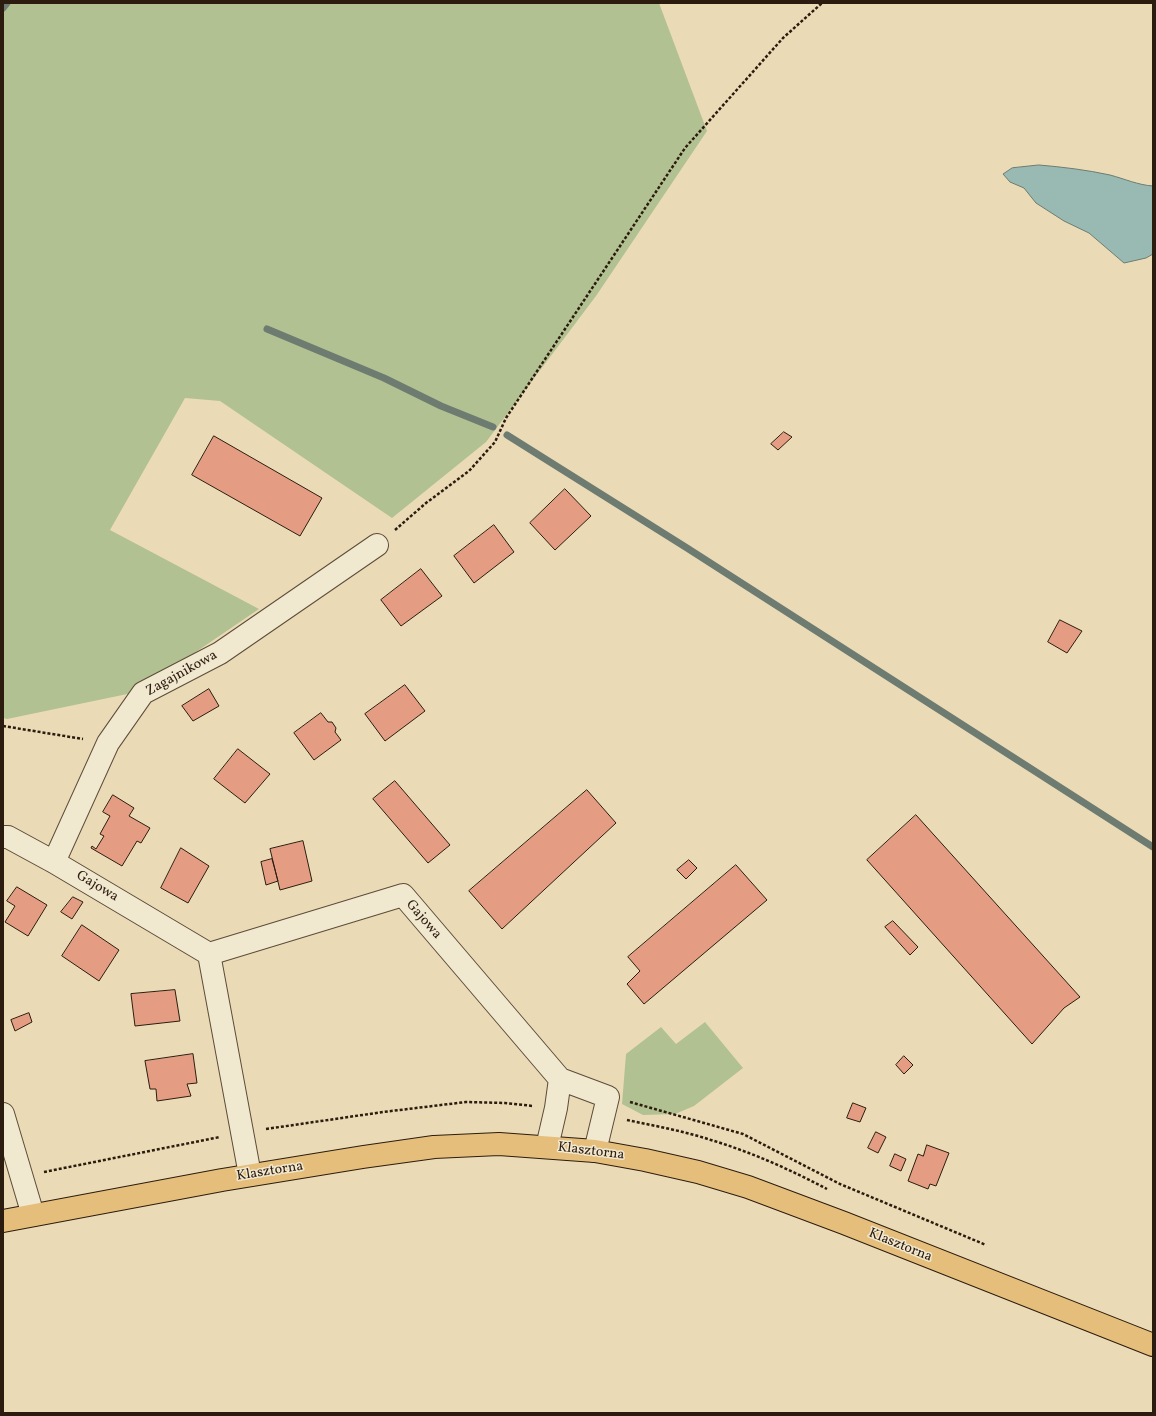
<!DOCTYPE html>
<html>
<head>
<meta charset="utf-8">
<style>
	body { margin:0 }
	#map { position:relative; width:1156px; height:1416px; overflow:hidden; background:#eadbb6; font-family:Vollkorn,serif }
	canvas { display:block }
	.frame { position:absolute; inset:0; border:4px solid #2c1c0f; pointer-events:none }
</style>
</head>
<body>
<div id="map">
<canvas width="1156" height="1416"></canvas>
<div class="frame"></div>
</div>
<script>
const ctx = document.querySelector('canvas').getContext('2d');
ctx.lineJoin = 'round';
function paint(path, color) {
  ctx.fillStyle = color;
  ctx.fill(path, 'evenodd');
}
function strokePath(path, color, width, dash) {
  ctx.strokeStyle = color;
  ctx.lineWidth = width;
  ctx.lineCap = dash ? 'butt' : 'round';
  ctx.setLineDash(dash || []);
  ctx.stroke(path);
}
function drawText(font, color, halo, rows, align = 'center') {
  ctx.font = font + ' Vollkorn,serif';
  ctx.lineWidth = 3;
  ctx.setLineDash([]);
  ctx.textBaseline = 'middle';
  ctx.strokeStyle = halo;
  ctx.fillStyle = color;
  for (const [text, x, y, turn = 0] of rows) {
    ctx.save();
    ctx.translate(x, y);
    ctx.rotate((+turn || 0) * Math.PI / 180);
    ctx.textAlign = isNaN(turn) ? turn : align;
    if (halo) ctx.strokeText(text, 0, 0);
    ctx.fillText(text, 0, 0);
    ctx.restore();
  }
}
paint(new Path2D(`
	M3,3H659L707,131L596,296L486,442L392,518L220,401L185,398L110,530L259,609L137,692L7,719L3,718Z
	M705,1022L743,1068L694,1106L675,1114L643,1115L622,1104L626,1054L661,1027L676,1044Z`), '#b2c191');
const water = new Path2D(`
	M1039,165C1063,167 1087,170 1110,175C1125,179 1138,185 1153,186V254L1146,258L1124,263L1089,233L1064,221L1036,203L1024,188L1010,182L1003,174L1012,168Z`);
paint(water, '#98bab3');
strokePath(water, '#6d7b71', 1);
strokePath(new Path2D(`
	M3,8L7,3
	M267,329L384,378L441,406L493,427
	M507,435L687,548L1153,847`), '#6d7b71', 7);
const building = new Path2D(`
	M784,432L792,437L778,450L771,444Z
	M214,436L322,498L300,536L192,475Z
	M565,489L591,516L555,550L530,523Z
	M494,525L514,552L474,583L454,556Z
	M421,569L442,596L401,626L381,600Z
	M1060,620L1082,631L1067,653L1048,642Z
	M405,685L425,711L385,741L365,714Z
	M209,689L219,706L193,721L182,706Z
	M321,713L328,722H332L336,728L335,732L341,740L314,760L294,733Z
	M238,749L270,774L245,803L214,779Z
	M395,781L450,845L428,863L373,799Z
	M587,790L616,823L502,929L469,891Z
	M113,795L134,808L129,816L150,828L141,843L137,841L122,866L91,848L92,846L96,849L104,836L100,834L110,816L103,812Z
	M916,815L1080,997L1064,1008L1032,1044L867,860Z
	M303,841L312,881L280,890L270,849Z
	M181,848L209,866L188,903L161,888Z
	M272,859L278,881L266,885L261,862Z
	M689,860L697,868L686,879L677,870Z
	M736,865L767,900L644,1004L627,984L640,971L628,957Z
	M17,887L47,905L28,936L5,922L15,906L7,901Z
	M73,897L83,902L72,919L61,912Z
	M893,921L918,947L910,955L885,927Z
	M82,925L119,950L99,981L62,956Z
	M175,990L180,1021L135,1026L131,994Z
	M29,1013L32,1022L15,1031L11,1020Z
	M193,1054L197,1083L187,1084L191,1096L157,1101L156,1089H150L145,1061Z
	M904,1056L913,1065L904,1074L896,1065Z
	M853,1103L866,1108L860,1122L847,1118Z
	M876,1132L886,1137L878,1153L868,1148Z
	M927,1145L949,1153L936,1186L930,1184L928,1189L908,1181L918,1154L923,1156Z
	M895,1154L906,1159L901,1171L890,1166Z`);
paint(building, '#e49d83');
strokePath(building, '#2c1c0f', 1);
const minor = new Path2D(`
	M3,837H8L54,862L209,954L403,895L560,1079L608,1097L595,1151
	M54,862L108,743L143,693L220,653L377,545
	M209,954L250,1175
	M3,1114L33,1215
	M547,1147L556,1108L560,1079`);
const major = new Path2D(`
	M3,1221L222,1180L363,1157L434,1147L499,1144L595,1151L645,1160L698,1172L748,1187L844,1223L1153,1345`);
strokePath(minor, '#5c4c39', 24);
strokePath(major, '#2c1c0f', 24);
strokePath(new Path2D(`
	M395,530L426,503L469,471L495,442L506,418L685,148L783,38L822,3
	M3,726L83,739
	M630,1102L743,1134L840,1184L986,1245
	M627,1120C655,1126 684,1131 711,1140C751,1152 791,1170 827,1189
	M266,1129L383,1112L466,1102L505,1103L533,1106
	M44,1172L220,1137`), '#2c1c0f', 2.5, [3, 2]);
strokePath(minor, '#f1e8d0', 22);
strokePath(major, '#e5be7b', 22);
drawText('14px', '#2c1c0f', '#f1e8d0', [
	["Zagajnikowa",182,674,-29],
	["Gajowa",97,887,31],
	["Gajowa",423,920,49],
	["Klasztorna",591,1152,7],
	["Klasztorna",270,1172,-9],
	["Klasztorna",900,1246,22]
]);
</script>
</body>
</html>
